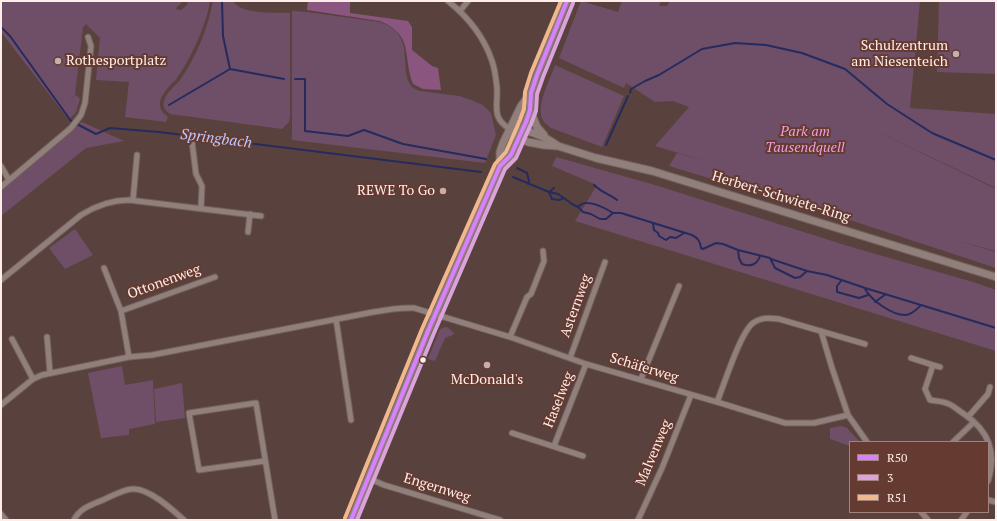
<!DOCTYPE html>
<html>
<head>
<meta charset="utf-8">
<style>
	body { margin:0 }
	#map { position:relative; width:997px; height:521px; overflow:hidden; background:#59423d; font-family:"PT Serif",serif }
	canvas { display:block }
	.frame { position:absolute; inset:0; border:2px solid #feede9; pointer-events:none }
	.legend { position:absolute; left:849px; top:441px; width:140px; height:72px; box-sizing:border-box; background:#653a31; border:1px solid #a2827b; margin:0; padding:5px 7px; list-style:none; font-size:12px; color:#feede9 }
	.legend li { display:flex; align-items:center; gap:8px; height:20px }
	.legend b { width:20px; border:1px solid #a2827b }
</style>
</head>
<body>
<div id="map">
<canvas width="997" height="521"></canvas>
<div class="frame"></div>
<ul class="legend">
<li><b style="height:5px;background:#d880ff"></b>R50</li>
<li><b style="height:5px;background:#dba2dc"></b>3</li>
<li><b style="height:5px;background:#f1b78d"></b>R51</li>
</ul>
</div>
<script>
const ctx = document.querySelector('canvas').getContext('2d');
ctx.lineJoin = 'round';
function paint(path, color) {
  ctx.fillStyle = color;
  ctx.fill(path, 'evenodd');
}
function strokePath(path, color, width, dash) {
  ctx.strokeStyle = color;
  ctx.lineWidth = width;
  ctx.lineCap = dash ? 'butt' : 'round';
  ctx.setLineDash(dash || []);
  ctx.stroke(path);
}
function drawText(font, color, halo, rows, align = 'center') {
  ctx.font = font + ' "PT Serif",serif';
  ctx.lineWidth = 4;
  ctx.setLineDash([]);
  ctx.textBaseline = 'middle';
  ctx.strokeStyle = halo;
  ctx.fillStyle = color;
  for (const [text, x, y, turn = 0] of rows) {
    ctx.save();
    ctx.translate(x, y);
    ctx.rotate((+turn || 0) * Math.PI / 180);
    ctx.textAlign = isNaN(turn) ? turn : align;
    if (halo) ctx.strokeText(text, 0, 0);
    ctx.fillText(text, 0, 0);
    ctx.restore();
  }
}
paint(new Path2D(`
	M1,1H183L175,9L181,10L187,5L188,1H210C207,23 190,61 176,79C170,86 159,95 160,105C160,110 164,114 168,117L166,122L125,117L129,82L96,80L100,38L86,24L83,27L75,95L68,101L76,95L80,99L76,112L69,120L1,32Z
	M213,1H233C241,15 276,12 290,13V117L289,122L282,129L170,114C166,111 162,107 164,102C165,94 175,86 180,80C196,57 208,29 213,1Z
	M581,1L618,12L622,1H661L659,6H667L670,1H920L910,108L996,114V188L855,121L996,189V251L958,241L996,252V268L856,222L669,166L677,153L718,165L655,146L689,107L673,101L655,102L626,83L624,88L559,58Z
	M939,1H996V74L937,72Z
	M292,11L307,12L380,22L389,26L396,31L401,39L404,47L406,73L408,81L413,88L420,91L459,96L471,100L483,105L491,113L496,135L485,163L292,140Z
	M555,65L624,96L602,147L551,128C549,126 546,124 544,122C534,108 550,80 555,65Z
	M82,122L124,141L86,148L1,216V191Z
	M556,157L655,185L848,246L973,282L996,290V351L575,221L597,185L552,166Z
	M75,229L93,255L65,269L49,248Z
	M445,327H447L454,333L453,335L445,338L435,361L428,359L440,329Z
	M122,366L125,385L153,380L155,424L129,429V435L101,438L88,373Z
	M182,383L185,418L156,422L154,389Z
	M841,426L847,428L860,442H850V446L830,439V428Z`), '#6f4e67');
paint(new Path2D(`
	M308,1H350V13L408,21L412,27V50L432,66L438,68L441,90L423,89L413,84C402,56 415,36 380,21L307,10Z`), '#8a567f');
strokePath(new Path2D(`
	M222,1L223,36L230,69
	M1,27L10,36L71,121L96,134L110,128L159,132L481,172
	M295,79H305V131L348,136L364,130L403,144L486,159
	M630,93L631,89L645,81L659,75L702,49L735,43L766,45L802,53L845,69L887,104L932,133L996,160
	M169,105L230,69L284,79
	M606,145L628,96
	M517,168L527,173L529,181L528,184
	M513,177L549,192L552,199L559,200L564,198L572,204L578,207L583,212L591,214L600,219H606L613,213H621L692,235C698,238 700,241 701,248L703,249L716,243L723,244L738,250L770,258L775,268L795,278L800,277L807,271L827,275L865,288L921,305
	M594,185C601,192 609,194 617,200
	M549,192L558,194L564,198
	M549,192L554,188
	M578,207C585,197 605,208 613,213
	M653,224L654,230L658,233L659,236L666,240L670,237L676,238L684,233
	M738,250L739,258L742,264C750,267 757,265 760,256
	M771,259L807,271
	M841,281L837,286V292L859,298L868,295
	M865,289C872,301 892,315 905,315C912,315 917,309 921,305L996,328
	M875,302L886,294`), '#252b5f', 2);
const minor = new Path2D(`
	M448,1C468,17 484,37 492,61C495,69 496,79 497,88C498,106 491,118 510,129
	M460,11L468,1
	M192,142L196,174L202,186L201,208
	M1,166L9,180
	M1,187L71,128L81,115L85,103L91,46L88,37
	M133,200L137,155
	M248,232L250,214
	M104,268L121,311L129,357
	M1,280L81,215C97,205 111,200 129,200L261,216
	M121,311L215,277
	M336,319L351,420
	M821,331L832,368L848,415L867,442
	M47,337L50,373
	M510,337L527,297L531,294L544,261L543,251
	M12,339L33,379
	M570,358L605,262
	M911,358L933,365L925,389L930,400C936,401 943,401 949,404C954,406 959,411 964,414C989,431 997,452 988,481
	M933,365L940,367
	M641,379L679,286
	M717,402C724,385 740,333 753,323C761,317 770,318 779,319L865,344
	M1,405L33,379L42,375L129,357L152,355L363,314C380,311 396,307 414,308L510,337L586,364L717,402L785,423H814L848,415
	M968,417L988,394L990,387
	M512,433L583,456
	M953,442L974,422
	M554,446L586,364
	M265,461L199,470L189,413L256,403L275,520
	M368,478L384,485L500,520
	M988,500L996,502
	M921,512L928,520
	M1,514L6,520
	M74,520C80,508 91,505 103,500C112,496 122,490 132,489C148,487 173,510 184,520
	M638,520L662,468L691,395
	M961,520L967,512`);
const secondary = new Path2D(`
	M530,110L537,127L544,135
	M510,129L519,138L528,142L544,145L558,146L596,158L652,171L996,277
	M518,130C534,131 545,137 558,146
	M500,166L511,155L526,122L530,110L531,93L537,75L567,1
	M351,520L428,331L500,166V152L503,143L521,106L531,93`);
strokePath(minor, '#73615d', 7);
strokePath(secondary, '#73615d', 9);
strokePath(minor, '#917f7b', 5);
strokePath(secondary, '#917f7b', 7);
strokePath(new Path2D(`
	M351,520L428,331L500,166L511,155L526,122L530,110L531,93L537,75L567,1`), '#d880ff', 4);
strokePath(new Path2D(`
	M357,520L434,333L505,169L516,158L531,124L536,111L537,94L543,77L573,3`), '#dba2dc', 4);
strokePath(new Path2D(`
	M345,518L422,329L495,164L506,152L520,120L524,109L525,92L531,73L561,1`), '#f1b78d', 4);
for (const [x, y, r, color] of [
	[956,54,4,"#c4b1ad"],
	[58,61,4,"#c4b1ad"],
	[443,191,4,"#c4b1ad"],
	[423,360,3.5,"#feede9"],
	[487,365,4,"#c4b1ad"]
]) {
  const dot = new Path2D();
  dot.arc(x, y, r, 0, 2 * Math.PI);
  ctx.fillStyle = color;
  ctx.fill(dot);
  strokePath(dot, '#653a31', 1.5);
}
drawText('14px', '#feede9', '#653a31', [
	["Schulzentrum",948,46],
	["am Niesenteich",948,62],
	["Rothesportplatz",66,61,"left"],
	["REWE To Go",435,191],
	["McDonald's",487,380,"center"]
], 'right');
drawText('italic 14px', '#ef9ee2', '#653a31', [
	["Park am",805,132],
	["Tausendquell",805,148]
]);
drawText('14px', '#feede9', '#653a31', [
	["Herbert-Schwiete-Ring",781,197,17],
	["Ottonenweg",164,282,-20],
	["Asternweg",576,306,-70],
	["Schäferweg",644,368,17],
	["Haselweg",559,400,-68],
	["Malvenweg",654,453,-67],
	["Engernweg",437,488,17]
]);
drawText('italic 15px', '#b9c9ff', '#653a31', [
	["Springbach",216,139,7]
]);
</script>
</body>
</html>
